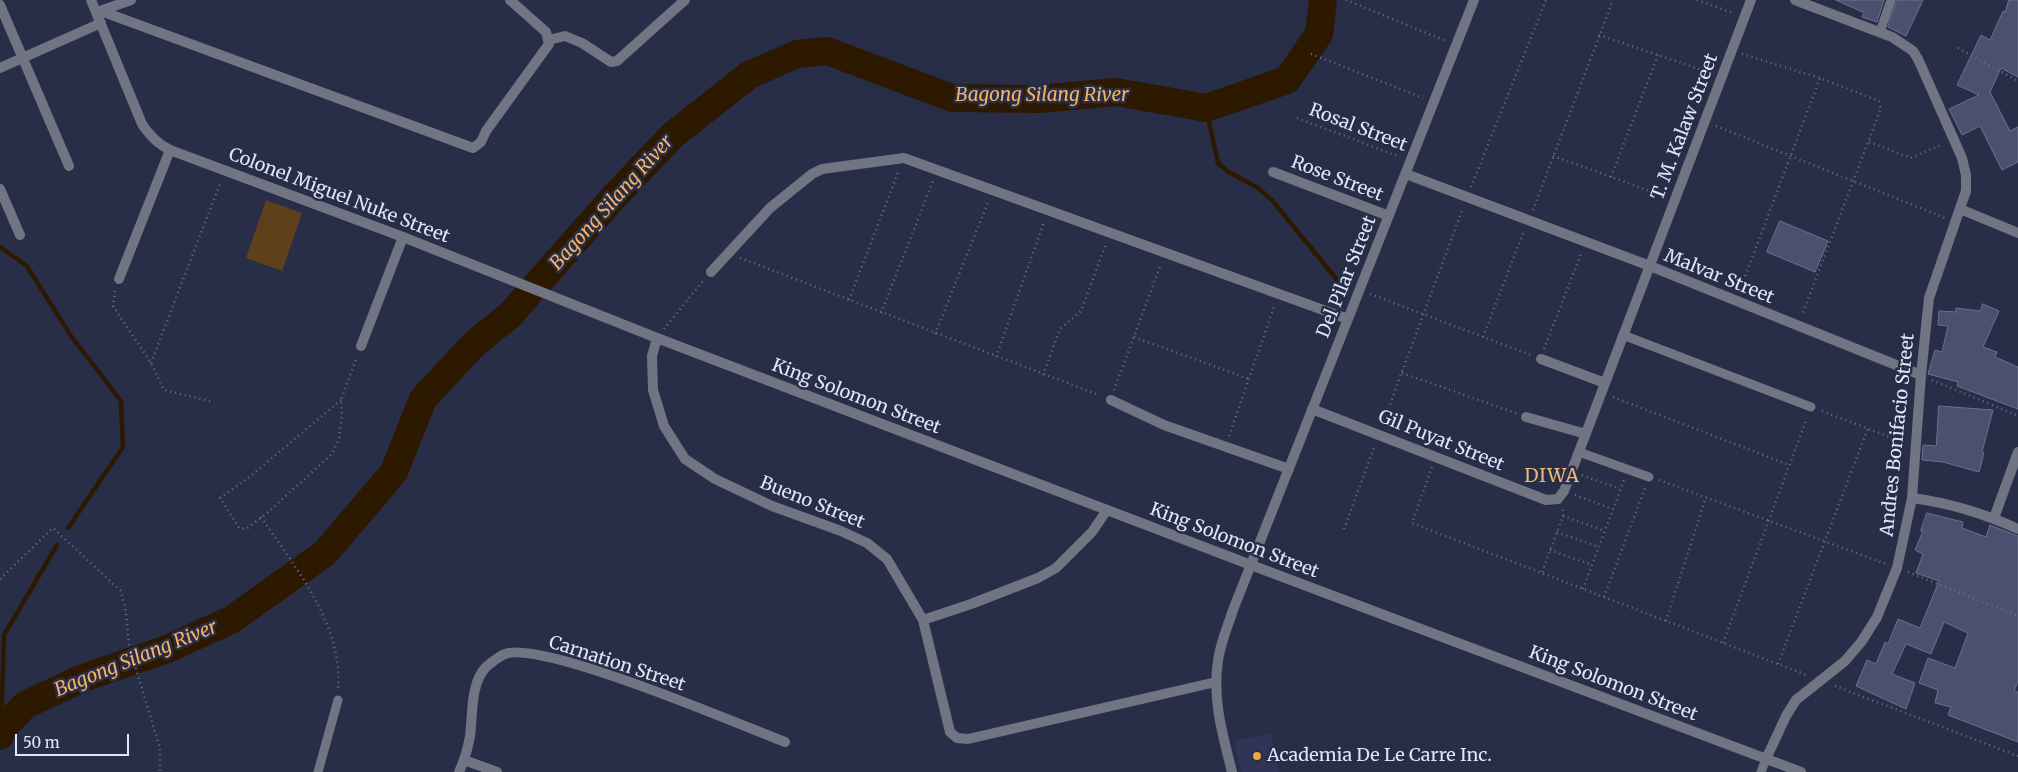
<!DOCTYPE html>
<html>
<head>
<meta charset="utf-8">
<style>
	body { margin:0 }
	#map { position:relative; width:2018px; height:772px; overflow:hidden; background:#282e48; font-family:Merriweather,serif }
	canvas { display:block }
	.scale { position:absolute; left:15px; top:734px; width:114px; height:22px; box-sizing:border-box; border:2px solid #e1e5f7; border-top:0; padding-left:6px; font-size:15px; line-height:18px; white-space:nowrap; color:#e1e5f7; -webkit-text-stroke:4px #282e48; paint-order:stroke }
</style>
</head>
<body>
<div id="map">
<canvas width="2018" height="772"></canvas>
<div class="scale">50 m</div>
</div>
<script>
const ctx = document.querySelector('canvas').getContext('2d');
ctx.lineJoin = 'round';
function paint(path, color) {
  ctx.fillStyle = color;
  ctx.fill(path, 'evenodd');
}
function strokePath(path, color, width, dash) {
  ctx.strokeStyle = color;
  ctx.lineWidth = width;
  ctx.lineCap = dash ? 'butt' : 'round';
  ctx.setLineDash(dash || []);
  ctx.stroke(path);
}
function drawText(font, color, halo, rows, align = 'center') {
  ctx.font = font + ' Merriweather,serif';
  ctx.lineWidth = 5;
  ctx.setLineDash([]);
  ctx.textBaseline = 'middle';
  ctx.strokeStyle = halo;
  ctx.fillStyle = color;
  for (const [text, x, y, turn = 0] of rows) {
    ctx.save();
    ctx.translate(x, y);
    ctx.rotate((+turn || 0) * Math.PI / 180);
    ctx.textAlign = isNaN(turn) ? turn : align;
    if (halo) ctx.strokeText(text, 0, 0);
    ctx.fillText(text, 0, 0);
    ctx.restore();
  }
}
paint(new Path2D(`
	M1271,733L1279,772H1241L1234,741Z`), '#2e3556');
paint(new Path2D(`
	M266,200L302,213L282,271L246,258Z`), '#5e401b');
strokePath(new Path2D(`
	M1206,108L1218,163L1227,171L1258,188L1272,200L1342,286
	M0,247L27,266L71,336L121,401L123,447L68,528
	M1,730L4,635L57,545`), '#2d1800', 4.5);
strokePath(new Path2D(`
	M0,736L1,730L25,705L83,678L167,649L231,620L325,553L394,472L423,399L474,344L510,315L613,198L673,135L749,75L797,54L827,51L952,98L1039,99L1116,92L1206,108L1287,80L1319,34L1323,0`), '#2d1800', 28);
const building = new Path2D(`
	M1836,0H1884L1877,22L1862,17L1864,13Z
	M1897,0H1923L1906,36L1888,27Z
	M2009,0H2018V77L2001,68L1990,92L2010,131L2018,127V162L2002,170L1980,126L1962,135L1949,109L1979,95L1957,85L1981,35L1990,40L2003,11L2005,12Z
	M1780,221L1828,241L1815,272L1767,252Z
	M1983,304L1999,311L1983,347L1997,352L1995,357L2018,367V409L1957,386L1958,382L1928,374L1935,350L1942,352L1948,326L1938,325L1939,311L1956,312V308L1980,311Z
	M1939,406L1993,410L1982,452L1984,453L1979,472L1943,462L1922,460L1923,445L1936,446Z
	M1927,513L1963,522L1962,528L1986,537L1990,525L2018,536V681L2014,691L2018,692V742L1948,715L1951,707L1935,703L1938,690L1919,683L1928,658L1955,668L1968,633L1944,622L1931,654L1906,644L1892,674L1915,683L1906,709L1856,686L1867,660L1876,664L1885,642L1888,644L1898,619L1920,628L1939,581L1916,573L1923,554L1915,550L1923,531H1921Z`);
paint(building, '#4a506d');
strokePath(building, '#6a7190', 1);
strokePath(new Path2D(`
	M1346,0L1446,41
	M1697,0L1733,13
	M1599,35L1711,73
	M1958,48L2018,81
	M1311,54L1423,98
	M1742,54L1820,78L1879,101L1881,108L1802,315
	M1297,118L1400,157
	M1716,126L1945,218
	M1869,142L1911,158L1943,144
	M1553,156L1664,196
	M1611,177L1658,55
	M1471,187L1546,0
	M1533,210L1613,0
	M740,258L1099,395
	M1740,290L1820,78
	M115,291L113,306L151,363L164,390L210,401
	M1370,294L1531,355
	M849,300L899,170
	M881,313L933,181
	M664,329L703,281
	M935,334L989,200
	M1134,337L1249,379
	M1483,337L1524,231
	M1544,349L1581,254
	M996,357L1044,222
	M151,363L221,181
	M1402,373L1516,413
	M1043,375L1060,329L1081,311L1106,244
	M1932,380L2018,416
	M1114,390L1161,264
	M1613,397L1789,465
	M341,400L247,479L220,498L239,528L246,529L267,513L332,454L339,439L342,416L341,400L357,356
	M1822,411L1903,442
	M1383,423L1463,208
	M1229,436L1275,304
	M1432,467L1412,523L1809,676
	M1582,475L1620,489
	M1659,480L1886,564
	M1575,495L1612,509
	M1563,516L1605,531
	M261,517C295,567 343,625 338,688
	M1344,529L1375,445
	M1557,532L1599,547
	M1550,550L1592,565
	M1542,572L1563,516V509
	M1908,572L2018,616
	M0,579L53,528L121,591L126,613L129,646L160,748V772
	M1583,589L1624,480
	M1604,597L1645,488
	M1666,621L1706,497
	M1723,643L1807,418
	M1778,664L1868,428
	M1835,686L2018,756`), '#6b7087', 2.5, [1, 4]);
strokePath(new Path2D(`
	M1880,32L1891,0
	M1623,335L1811,407
	M1579,452L1649,477
	M318,772L338,700
	M1761,772L1766,759`), '#717482', 9);
strokePath(new Path2D(`
	M0,5L69,166
	M100,11L131,0
	M101,11L473,148L481,142L486,131L549,44L546,32L510,0
	M549,40L565,36L582,43L611,62L617,61L685,0
	M0,68L101,23
	M1273,172L1389,216
	M1406,174L1650,266L1921,375
	M0,189L20,235
	M1960,209L2018,233
	M711,272L770,208L812,174L822,169L904,158L1348,319
	M119,279L170,150
	M657,338L652,356L653,390L664,426L685,459L715,479L772,506L841,531L867,543L887,559L923,620L950,732L957,738L968,739L1216,682
	M361,346L403,237
	M1541,359L1605,383
	M1111,400L1164,425L1289,469
	M1312,409L1546,500L1558,499L1564,491L1751,0
	M1526,417L1586,434
	M1912,498C1950,503 1983,513 2018,529
	M1994,518L2018,452
	M923,620L971,604L1038,578L1056,568L1092,532L1107,510
	M1766,759L1786,716L1796,700L1845,661L1862,641L1877,617L1897,568L1912,498L1921,375L1929,298L1966,191V175L1962,158L1918,59L1913,51L1892,37L1795,0
	M464,760L497,772
	M459,772C464,761 468,748 470,736C473,715 470,684 486,667C491,663 499,656 505,654C542,640 738,724 785,742
	M1232,772C1223,736 1212,699 1218,661C1220,644 1228,626 1233,610L1474,0`), '#717482', 10);
strokePath(new Path2D(`
	M91,0L142,124C150,136 157,143 170,150L403,237L657,338L1251,565L1801,772`), '#717482', 10);
for (const [x, y, r, color] of [
	[1257,756,5,"#f2a542"]
]) {
  const dot = new Path2D();
  dot.arc(x, y, r, 0, 2 * Math.PI);
  ctx.fillStyle = color;
  ctx.fill(dot);
  strokePath(dot, '#282e48', 2);
}
drawText('18px', '#e1e5f7', '#282e48', [
	["T. M. Kalaw Street",1685,127,-69],
	["Rosal Street",1358,128,21],
	["Rose Street",1337,179,21],
	["Colonel Miguel Nuke Street",339,196,21],
	["Del Pilar Street",1347,277,-68],
	["Malvar Street",1719,277,22],
	["King Solomon Street",856,397,21],
	["Andres Bonifacio Street",1898,435,-84],
	["Gil Puyat Street",1441,441,22],
	["Bueno Street",812,503,22],
	["King Solomon Street",1234,541,21],
	["Carnation Street",617,664,18],
	["King Solomon Street",1613,684,21]
]);
drawText('18px', '#e1e5f7', '#282e48', [
	["Academia De Le Carre Inc.",1267,756]
], 'left');
drawText('italic 19px', '#f8b362', '#282e48', [
	["Bagong Silang River",1042,96],
	["Bagong Silang River",612,203,-48],
	["Bagong Silang River",136,659,-22]
]);
ctx.letterSpacing = '1px';
drawText('19px', '#eeb87b', '#282e48', [
	["DIWA",1552,477]
]);
ctx.letterSpacing = '0px';
</script>
</body>
</html>
